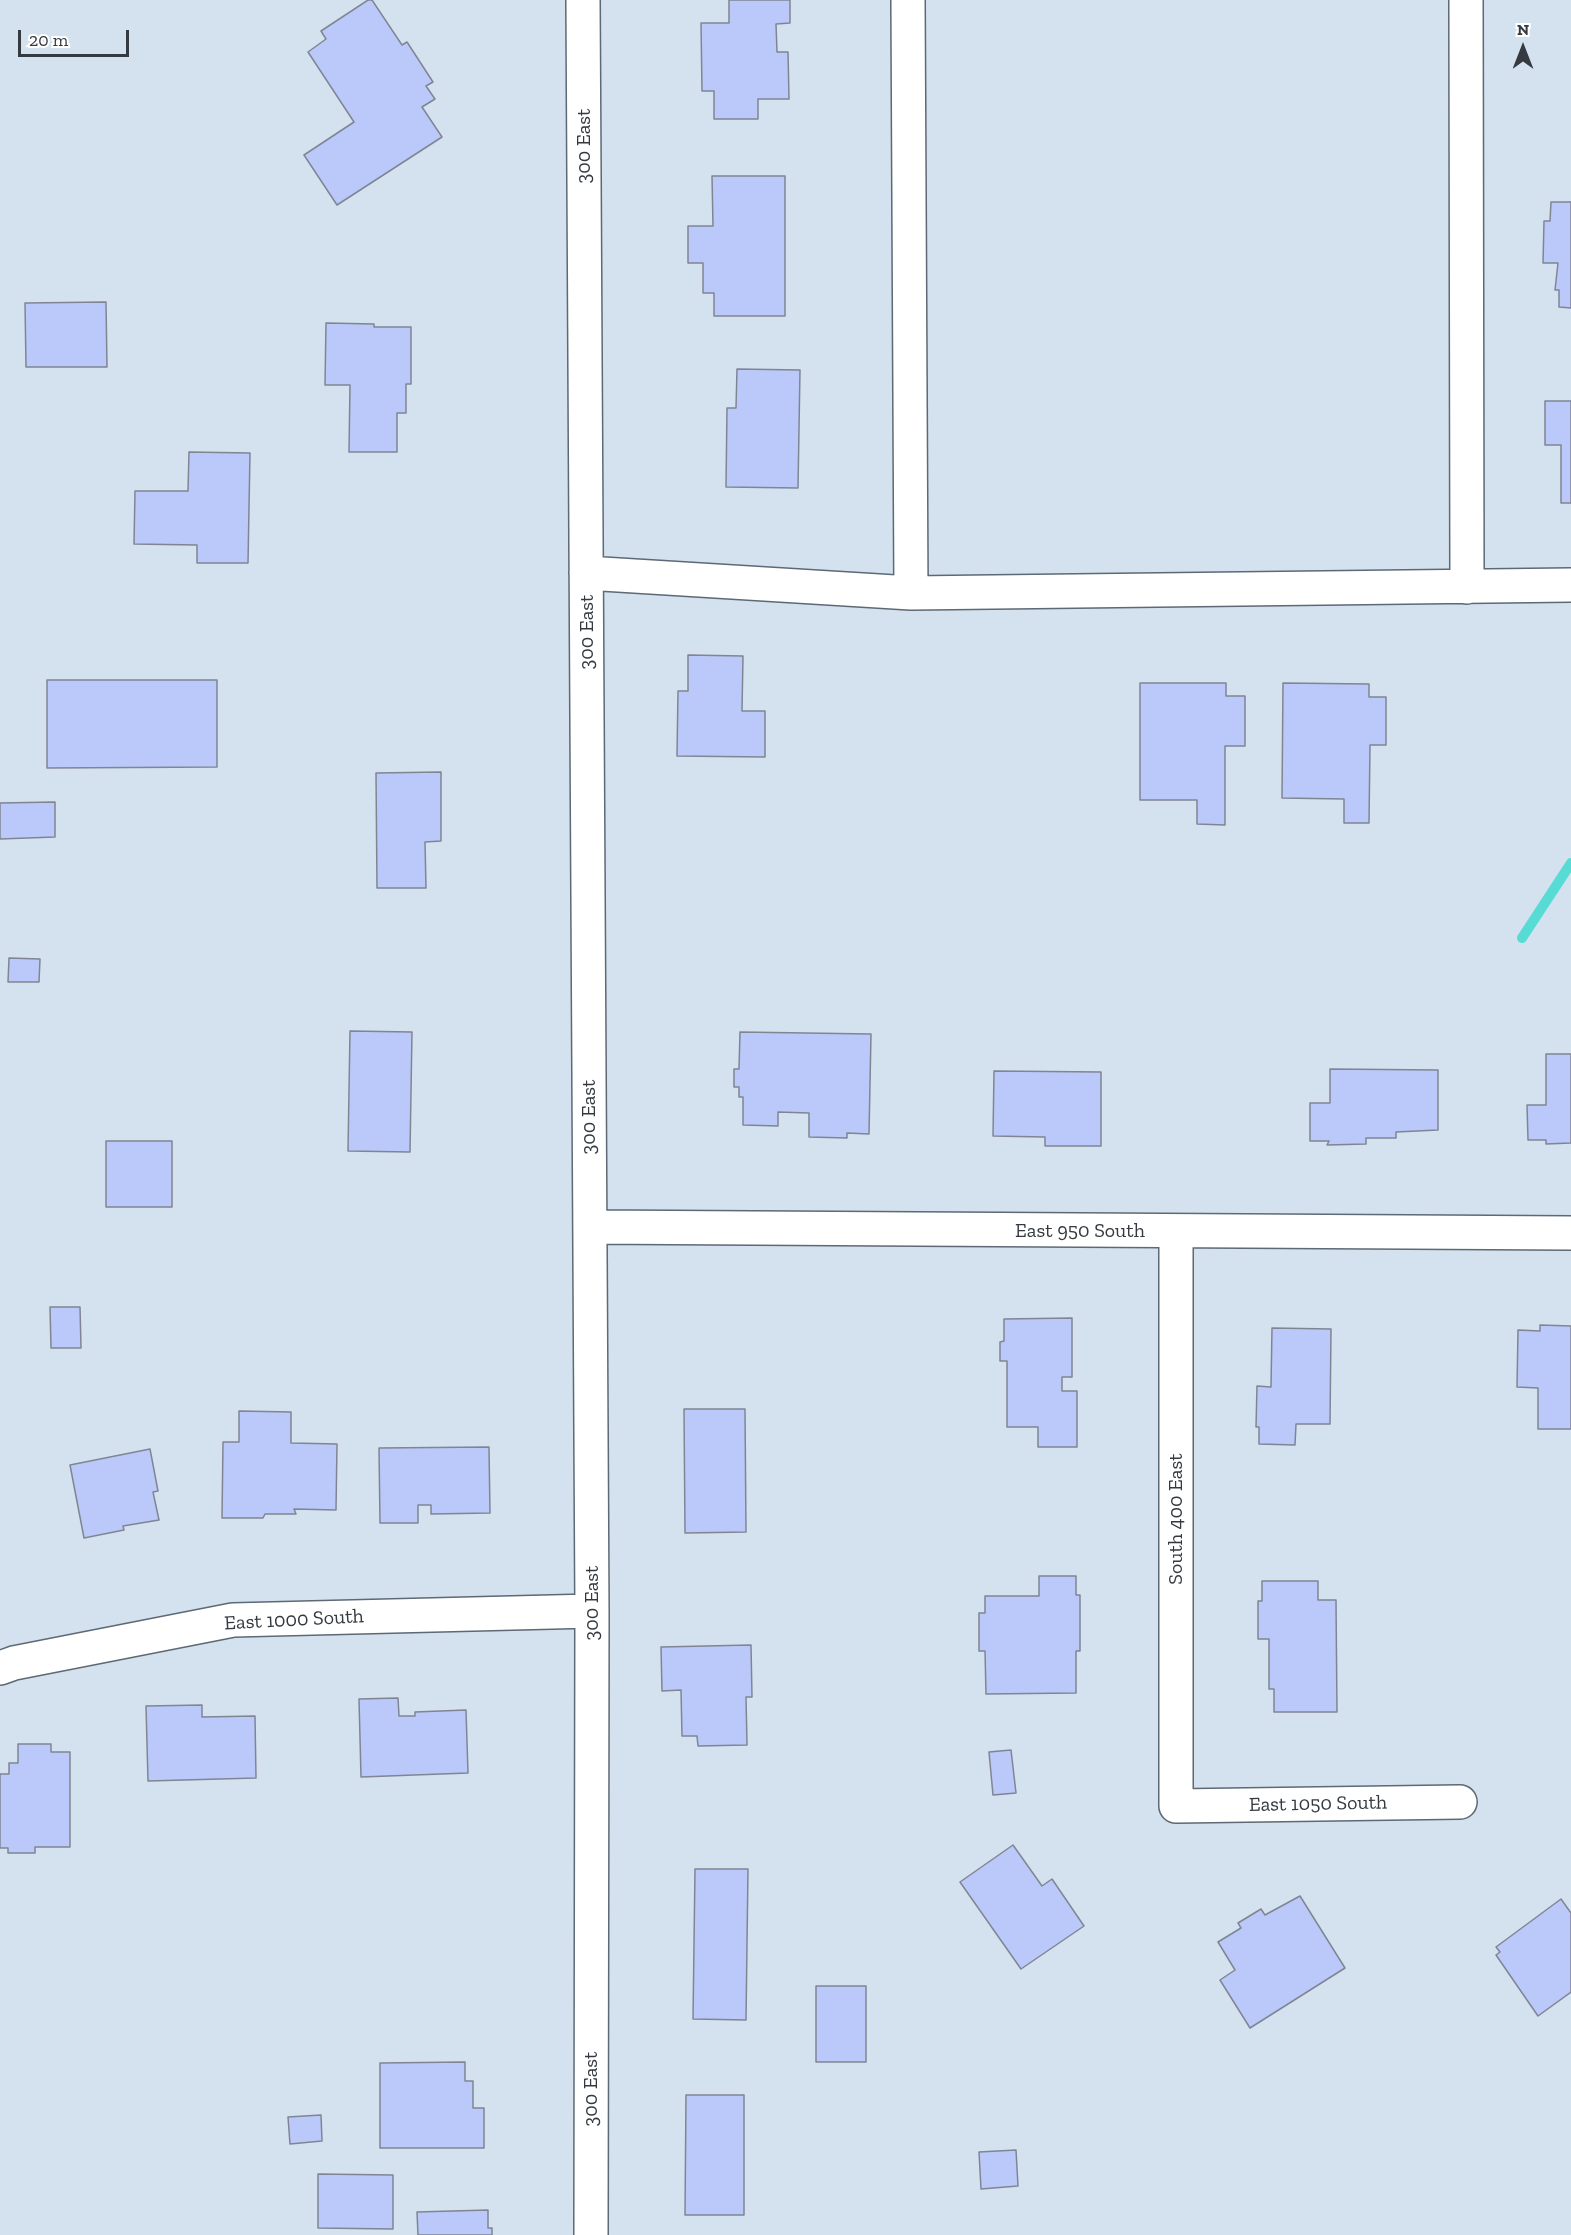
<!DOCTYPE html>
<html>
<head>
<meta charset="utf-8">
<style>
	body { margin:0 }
	#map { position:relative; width:1571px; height:2235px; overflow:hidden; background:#d3e2ee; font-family:"Zilla Slab",serif }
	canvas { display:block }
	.north { position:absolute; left:1493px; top:18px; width:60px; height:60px; -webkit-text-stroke:4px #fff; paint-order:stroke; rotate:0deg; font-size:16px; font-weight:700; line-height:24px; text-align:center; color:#343a3f }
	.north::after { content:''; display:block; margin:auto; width:21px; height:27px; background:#343a3f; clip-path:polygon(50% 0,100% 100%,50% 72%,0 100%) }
	.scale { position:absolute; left:18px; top:30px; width:111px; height:27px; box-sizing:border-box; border:3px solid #343a3f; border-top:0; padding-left:8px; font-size:18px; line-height:21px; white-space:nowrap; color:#343a3f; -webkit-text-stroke:4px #fff; paint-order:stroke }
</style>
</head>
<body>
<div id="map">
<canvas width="1571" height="2235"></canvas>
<div class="north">N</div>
<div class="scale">20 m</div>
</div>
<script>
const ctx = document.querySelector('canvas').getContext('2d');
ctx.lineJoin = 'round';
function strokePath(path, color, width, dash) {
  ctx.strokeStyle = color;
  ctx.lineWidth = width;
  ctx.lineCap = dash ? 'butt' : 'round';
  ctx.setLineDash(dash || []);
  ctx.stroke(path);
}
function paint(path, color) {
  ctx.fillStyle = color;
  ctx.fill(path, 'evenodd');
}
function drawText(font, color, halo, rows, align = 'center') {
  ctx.font = font + ' "Zilla Slab",serif';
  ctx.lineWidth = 4.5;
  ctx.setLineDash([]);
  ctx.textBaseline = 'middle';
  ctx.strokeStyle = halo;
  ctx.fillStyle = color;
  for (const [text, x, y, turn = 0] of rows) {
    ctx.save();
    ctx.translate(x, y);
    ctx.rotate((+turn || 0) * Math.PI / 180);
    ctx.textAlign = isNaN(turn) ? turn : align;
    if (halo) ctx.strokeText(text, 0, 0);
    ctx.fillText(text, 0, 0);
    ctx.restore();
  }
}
strokePath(new Path2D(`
	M1522,938L1571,863`), '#56dbd5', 10);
const building = new Path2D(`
	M368,0H372L402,45L407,42L433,82L426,86L435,99L422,107L442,137L337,205L304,155L354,122L308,52L326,39L321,31Z
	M729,0H790V23L776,24L777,52H788L789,99H758V119H714V91H702L701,23H729Z
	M712,176H785V316H714V293H703V263H688V226H713Z
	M1551,202H1571V308L1559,307V290H1555L1558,263H1543L1544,221H1550Z
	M106,302L107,367H26L25,303Z
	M326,323L374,324V327H411V384H406V413H397V452H349L350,385H325Z
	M737,369L800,370L798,488L726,487L727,408H736Z
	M1545,401H1571V503H1561V445H1545Z
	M189,452L250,453L248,563H197V545L134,544L135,491H188Z
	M688,655L743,656L742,711H765V757L677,756L678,691H688Z
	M47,680H217V767L47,768Z
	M1140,683H1226V696H1245V746H1225V825L1197,824V800H1140Z
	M1283,683L1369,684V697H1386V745H1370L1369,823H1344V799L1282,798Z
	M441,772V841L425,842L426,888H377L376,773Z
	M55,802V837L0,839V803Z
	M9,958L40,959L39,982H8Z
	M350,1031L412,1032L410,1152L348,1151Z
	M740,1032L871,1034L869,1134L847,1133V1138L809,1137V1113L778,1112V1126L743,1125V1097H739V1087H734V1069H739Z
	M1546,1054H1571V1143L1546,1144V1140H1528L1527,1105H1546Z
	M1330,1069L1438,1070V1130L1396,1132V1138H1366V1144L1327,1145L1329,1141H1310V1103H1330Z
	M994,1071L1101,1072V1146H1045V1137L993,1136Z
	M106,1141H172V1207H106Z
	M50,1307H80L81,1348H51Z
	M1072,1318V1377H1062V1391H1077V1447H1038V1427H1007V1361H1000V1342L1004,1341V1319Z
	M1540,1325L1571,1326V1429H1538V1388L1517,1387L1518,1330L1540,1331Z
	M1272,1328L1331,1329L1330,1424H1296L1295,1445L1259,1444V1427H1256L1257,1386L1271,1387Z
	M684,1409H745L746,1532L685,1533Z
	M239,1411L291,1412V1443L337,1444L336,1510L294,1509L296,1514H265L263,1518H222L223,1442H239Z
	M489,1447L490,1513L431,1514V1505H418V1523H380L379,1448Z
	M150,1449L158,1491L153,1492L159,1520L123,1526L124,1530L84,1538L70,1465Z
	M1039,1576H1076V1595H1080V1651H1076V1693L986,1694L985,1651H979V1613H985V1596H1039Z
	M1262,1581H1318V1600H1336L1337,1712H1274V1689H1269V1639H1258V1601H1262Z
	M751,1645L752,1697H746L747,1745L698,1746L697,1736H682L681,1690L662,1691L661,1647Z
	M398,1698L399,1716H415V1712L466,1710L468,1773L361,1777L359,1699Z
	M202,1705V1717L255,1716L256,1778L148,1781L146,1706Z
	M18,1744H51V1752H70V1847H35V1853H8V1848H0V1774H9V1763H18Z
	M1011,1750L1016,1793L993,1795L989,1752Z
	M1013,1845L1042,1886L1052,1879L1084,1926L1021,1969L960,1882Z
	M695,1869H748L746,2020L693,2019Z
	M1300,1896L1345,1968L1250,2028L1220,1980L1235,1970L1218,1942L1241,1928L1238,1923L1261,1909L1265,1915Z
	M1561,1899L1571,1913V1992L1538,2016L1496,1955L1500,1952L1496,1947Z
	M816,1986H866V2062H816Z
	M465,2062V2081H473V2108H484V2148H380V2063Z
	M686,2095H744V2215H685Z
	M321,2115L322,2141L290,2144L288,2117Z
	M1016,2150L1018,2186L981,2189L979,2152Z
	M318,2174L393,2175V2229L318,2228Z
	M488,2210V2228H492V2235H418L417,2212Z`);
paint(building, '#bac9f9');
strokePath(building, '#808594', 1.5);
const minor = new Path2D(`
	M583,0L592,1611L591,2235
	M908,0L911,593
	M1466,0L1467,587
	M586,573L911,593L1571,585
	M590,1227L1571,1233
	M1176,1231V1806L1460,1802
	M0,1668L14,1663L233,1620L592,1611`);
strokePath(minor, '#5d6974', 36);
strokePath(minor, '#fff', 33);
drawText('20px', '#343a3f', '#fff', [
	["300 East",584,146,-90],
	["300 East",587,632,-90],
	["300 East",589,1117,-90],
	["East 950 South",1080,1231],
	["South 400 East",1176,1519,-90],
	["300 East",592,1603,-90],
	["East 1000 South",294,1620,-3],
	["East 1050 South",1318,1804,-1],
	["300 East",591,2089,-90]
]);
</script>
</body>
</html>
